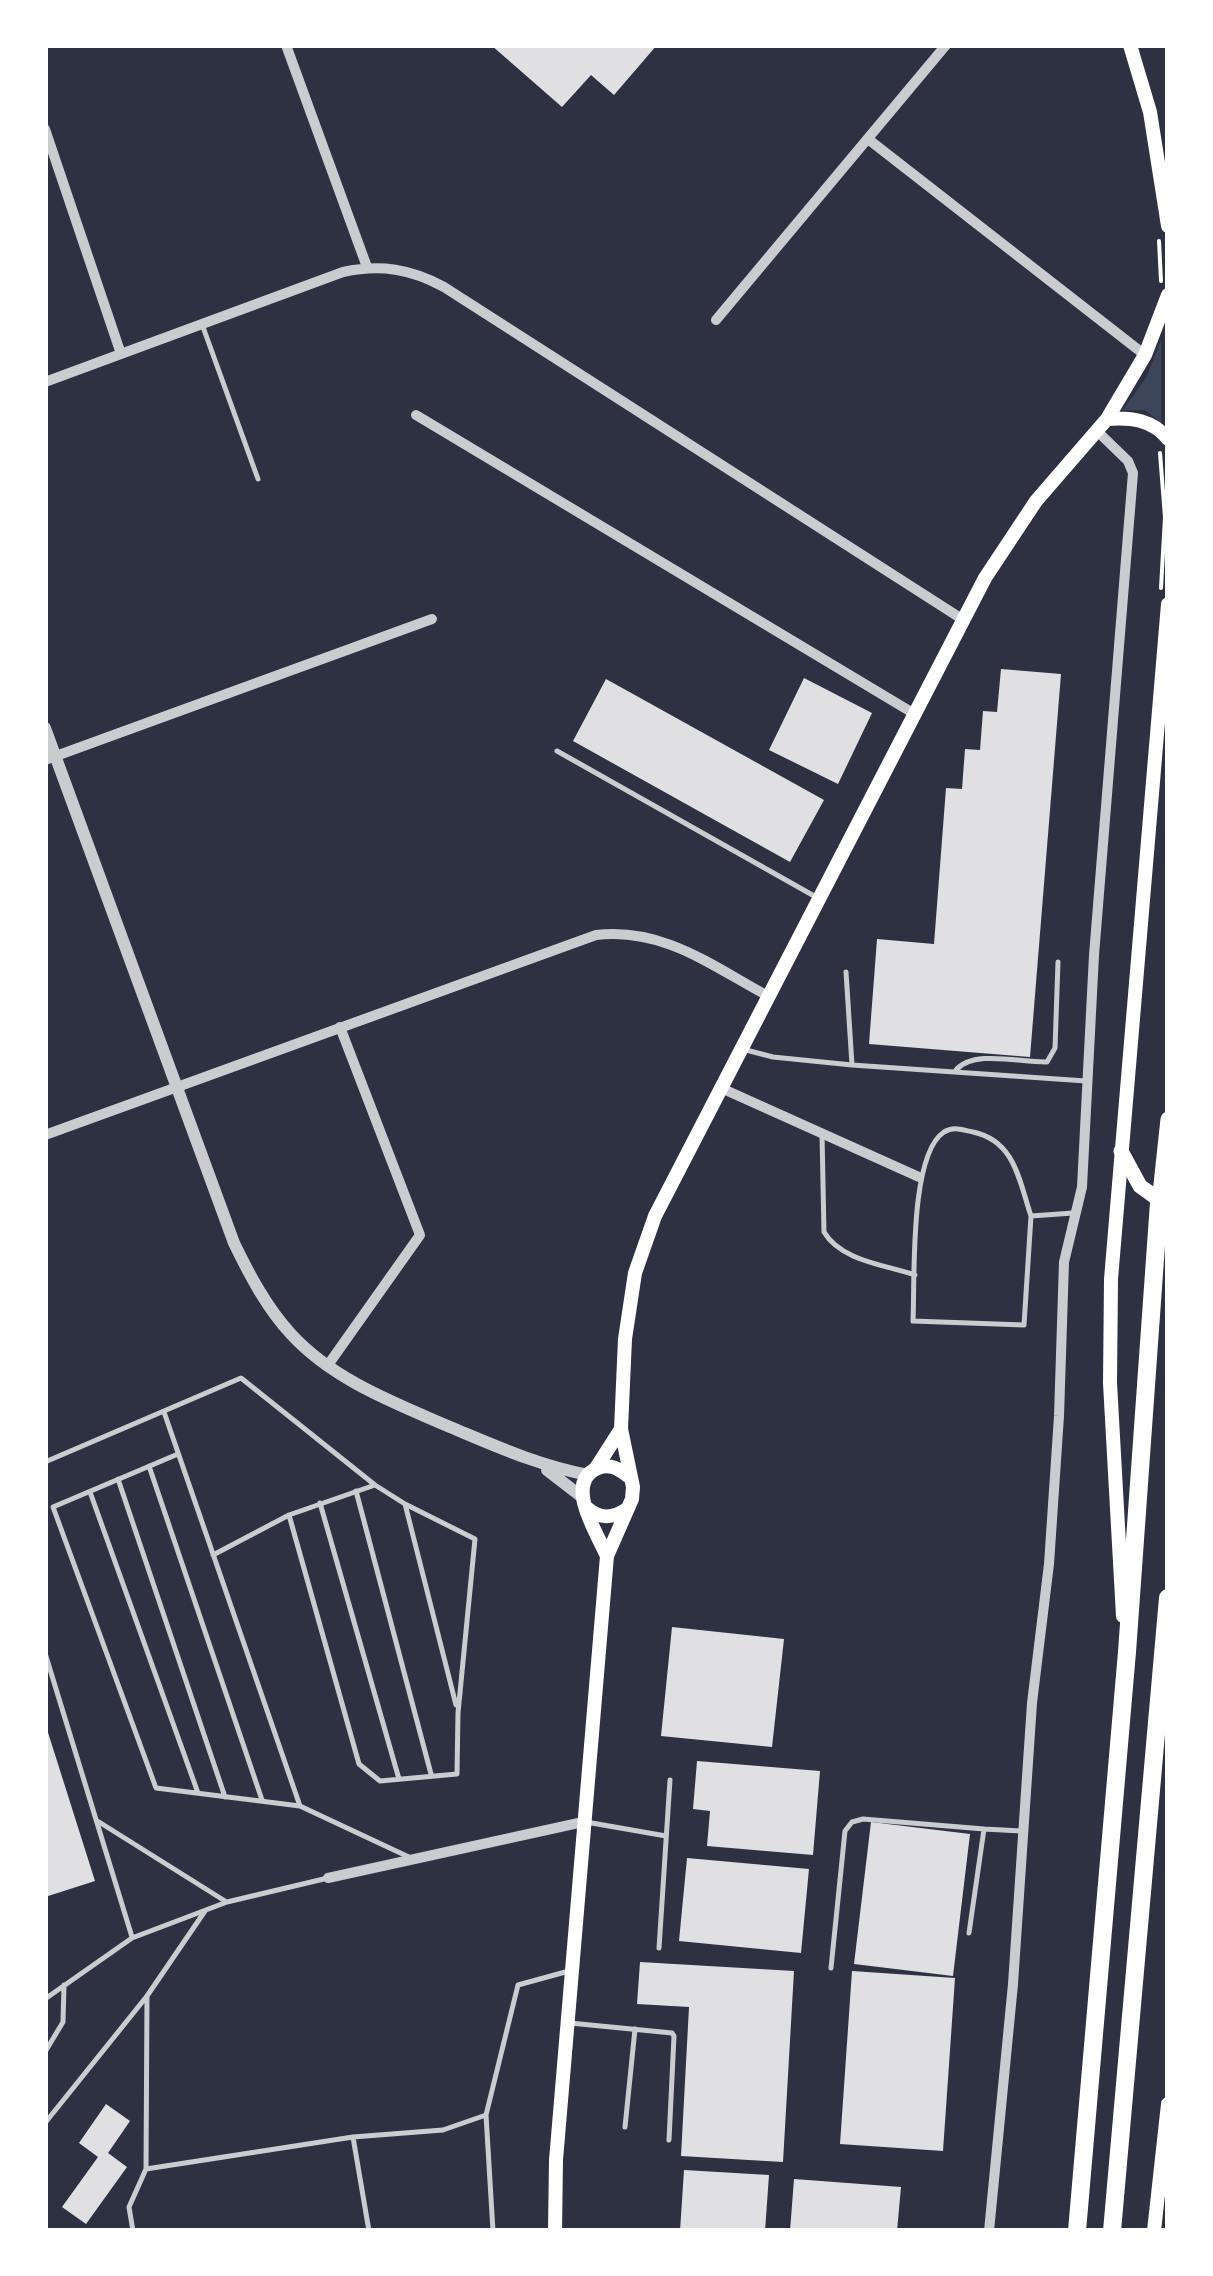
<!DOCTYPE html>
<html>
<head>
<meta charset="utf-8">
<style>
	body { margin:0 }
	#map { position:relative; width:1213px; height:2276px; overflow:hidden; background:#2d3142; font-family:Lora,serif }
	canvas { display:block }
	.frame { position:absolute; inset:0; border:48px solid #fff; pointer-events:none }
</style>
</head>
<body>
<div id="map">
<canvas width="1213" height="2276"></canvas>
<div class="frame"></div>
</div>
<script>
const ctx = document.querySelector('canvas').getContext('2d');
ctx.lineJoin = 'round';
function paint(path, color) {
  ctx.fillStyle = color;
  ctx.fill(path, 'evenodd');
}
function strokePath(path, color, width, dash) {
  ctx.strokeStyle = color;
  ctx.lineWidth = width;
  ctx.lineCap = dash ? 'butt' : 'round';
  ctx.setLineDash(dash || []);
  ctx.stroke(path);
}
paint(new Path2D(`
	M1161,340V423L1145,410H1123L1147,376Z`), '#3c4559');
paint(new Path2D(`
	M491,45H657L614,95L591,75L562,107Z
	M1001,669L1061,674L1030,1057L869,1044L877,939L934,944L946,788L962,789L965,749L980,750L983,711L997,712Z
	M804,678L872,713L838,784L769,750Z
	M606,679L824,800L790,862L573,741Z
	M672,1627L784,1639L772,1747L661,1736Z
	M45,1723L95,1881L45,1897Z
	M697,1761L820,1771L813,1855L707,1846L710,1811L693,1809Z
	M871,1822L970,1834L953,1976L854,1964Z
	M687,1858L809,1869L801,1953L679,1941Z
	M640,1962L794,1971L783,2162L681,2156L689,2007L637,2004Z
	M852,1971L955,1978L943,2151L840,2144Z
	M106,2104L130,2121L108,2153L127,2167L86,2224L62,2207L98,2157L79,2143Z
	M684,2170L769,2175L765,2231H680Z
	M794,2179L901,2187L897,2231H790Z`), '#e0e0e3');
strokePath(new Path2D(`
	M1159,241L1161,281
	M1160,453L1165,517L1161,588`), '#fff', 4);
strokePath(new Path2D(`
	M203,327L258,479
	M557,751L816,897
	M846,972L852,1065
	M746,1050L773,1057L852,1065L1086,1081
	M956,1070C974,1049 1021,1063 1047,1062L1055,1048L1058,962
	M822,1134L824,1232C841,1261 886,1265 915,1275
	M1031,1216C1019,1180 1015,1141 973,1132C962,1130 954,1126 944,1132C909,1155 915,1281 913,1321L1024,1325L1031,1216L1073,1213
	M164,1412L300,1806L411,1858
	M178,1454L53,1507L156,1788L300,1806
	M45,1462L241,1378L375,1485L289,1515L213,1555
	M149,1466L262,1800
	M118,1479L225,1797
	M356,1491L431,1774
	M90,1492L198,1793
	M320,1503L399,1779
	M405,1504L456,1705
	M289,1515L359,1764L380,1781L457,1774L458,1713L475,1539L405,1504L375,1485
	M45,1653L132,1937
	M99,1822L225,1901
	M586,1822L666,1836
	M969,1933L984,1829L1021,1831
	M659,1948L670,1780
	M831,1968L845,1831L852,1822L863,1819L984,1829
	M147,1996L146,2169L353,2137L369,2231
	M45,1999L132,1938L227,1902L328,1878
	M570,2023L672,2033L674,2036L669,2140
	M45,2052L63,2022L64,1985
	M486,2115L493,2231
	M45,2123L147,1996L205,1911
	M625,2127L635,2029
	M353,2137L443,2130L486,2115L518,1985L569,1971
	M133,2231L129,2207L146,2169`), '#caccd0', 5);
strokePath(new Path2D(`
	M286,45L367,267
	M45,129L121,354
	M868,139L1145,355
	M716,320L946,45
	M45,382L343,272C381,264 411,269 444,287L962,619
	M416,415L913,713
	M45,760L432,619
	M721,1088L919,1177
	M45,1135L596,935C663,927 712,966 768,996
	M328,1365L420,1235L340,1027
	M328,1878L583,1822
	M989,2231L1013,1984L1032,1703L1049,1564L1059,1416L1064,1262L1082,1187L1094,955L1133,473L1128,461L1097,431`), '#caccd0', 10);
strokePath(new Path2D(`
	M45,728L234,1243C250,1276 267,1308 291,1334C333,1380 395,1403 450,1427C498,1447 537,1465 588,1475
	M547,1470L582,1497`), '#caccd0', 12);
strokePath(new Path2D(`
	M1130,45L1150,112L1168,226
	M1107,419C1131,417 1153,420 1168,439
	M596,1468L621,1429
	M587,1508C600,1519 612,1519 627,1509
	M607,1556C597,1533 563,1482 598,1468C610,1463 619,1469 628,1476
	M1123,1616L1110,1383L1111,1279L1168,604
	M555,2231L556,2160L607,1556L632,1499L633,1487L621,1429L625,1339L635,1273L655,1216L985,578L1036,501L1107,419L1145,355L1168,295
	M1154,2231L1168,2104`), '#fff', 14);
strokePath(new Path2D(`
	M1121,1151L1140,1186L1165,1204
	M1159,1203L1168,1119`), '#fff', 15);
strokePath(new Path2D(`
	M1077,2231L1127,1652L1159,1203
	M1112,2231L1168,1598`), '#fff', 18);
</script>
</body>
</html>
